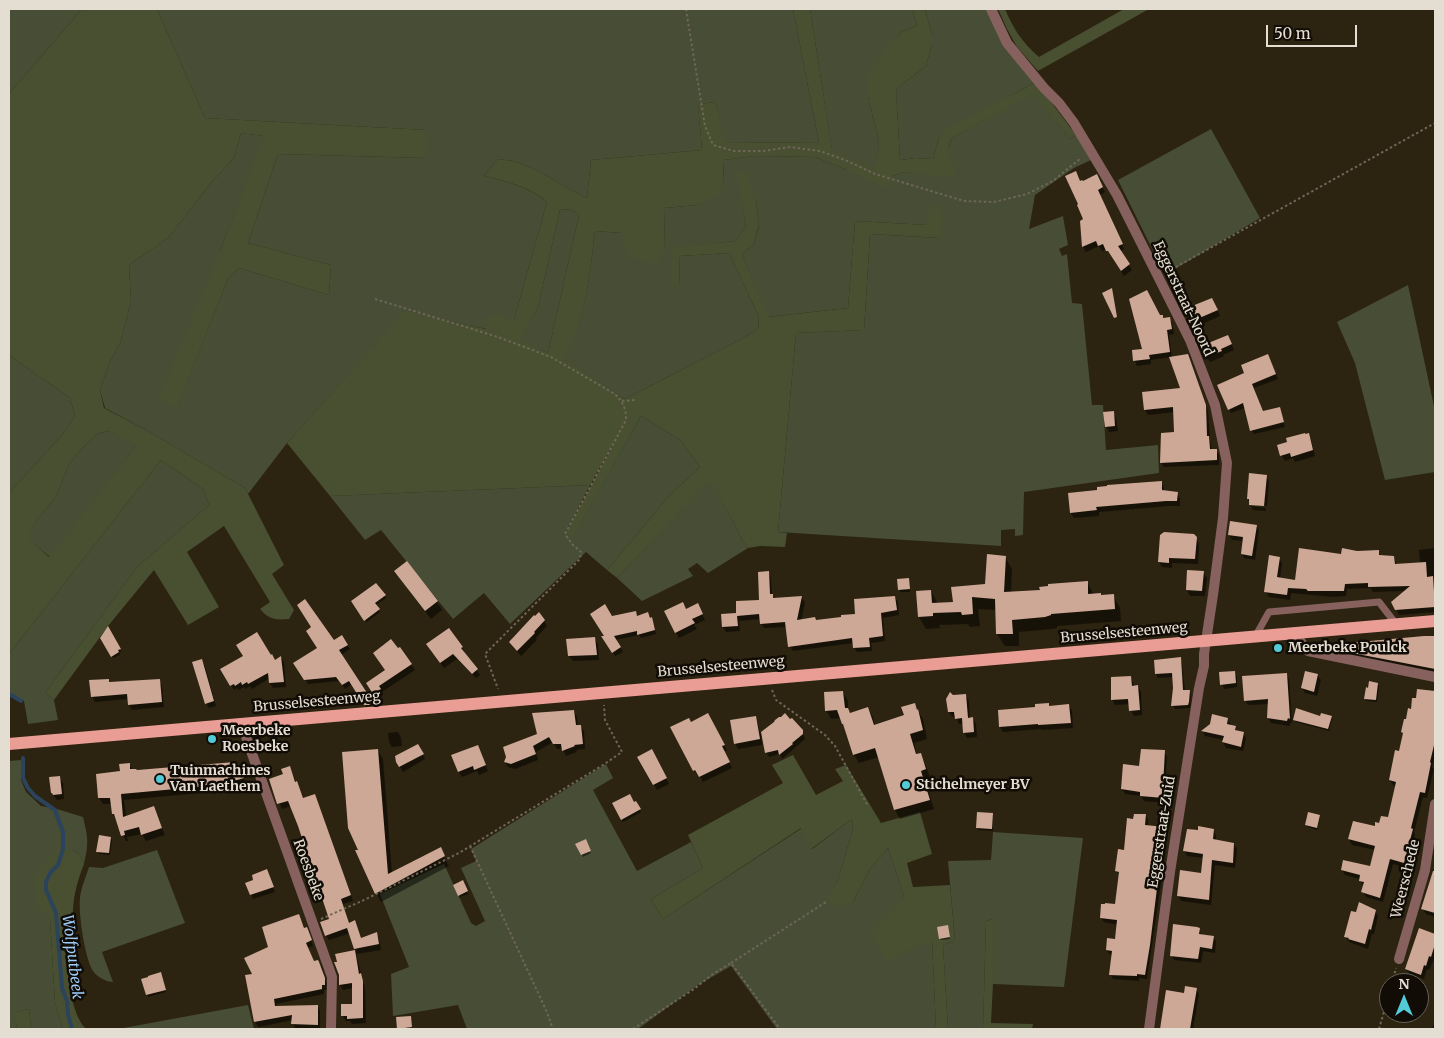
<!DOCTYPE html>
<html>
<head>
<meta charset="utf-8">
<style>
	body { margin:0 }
	#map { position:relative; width:1444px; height:1038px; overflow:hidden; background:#2c2310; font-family:Merriweather,serif }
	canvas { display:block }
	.frame { position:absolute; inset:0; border:10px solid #e4ded2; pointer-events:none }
	.north { position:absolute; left:1379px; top:973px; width:50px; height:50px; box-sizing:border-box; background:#110d06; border:1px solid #656158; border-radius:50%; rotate:0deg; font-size:14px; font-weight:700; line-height:20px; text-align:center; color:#e4ded2 }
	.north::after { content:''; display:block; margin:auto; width:18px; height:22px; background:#52cbd7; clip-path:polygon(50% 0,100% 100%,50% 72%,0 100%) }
	.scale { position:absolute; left:1266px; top:25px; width:91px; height:22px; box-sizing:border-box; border:2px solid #e4ded2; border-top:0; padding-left:6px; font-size:15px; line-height:18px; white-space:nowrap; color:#e4ded2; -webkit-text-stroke:4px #110d06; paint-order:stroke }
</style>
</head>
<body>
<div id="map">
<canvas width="1444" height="1038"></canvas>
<div class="frame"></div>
<div class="north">N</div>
<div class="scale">50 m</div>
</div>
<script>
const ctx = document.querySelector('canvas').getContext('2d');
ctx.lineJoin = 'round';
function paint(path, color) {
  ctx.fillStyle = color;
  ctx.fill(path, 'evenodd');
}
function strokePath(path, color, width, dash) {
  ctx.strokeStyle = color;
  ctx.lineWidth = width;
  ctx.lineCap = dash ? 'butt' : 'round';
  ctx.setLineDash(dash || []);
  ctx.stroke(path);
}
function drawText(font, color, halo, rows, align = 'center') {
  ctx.font = font + ' Merriweather,serif';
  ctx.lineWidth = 5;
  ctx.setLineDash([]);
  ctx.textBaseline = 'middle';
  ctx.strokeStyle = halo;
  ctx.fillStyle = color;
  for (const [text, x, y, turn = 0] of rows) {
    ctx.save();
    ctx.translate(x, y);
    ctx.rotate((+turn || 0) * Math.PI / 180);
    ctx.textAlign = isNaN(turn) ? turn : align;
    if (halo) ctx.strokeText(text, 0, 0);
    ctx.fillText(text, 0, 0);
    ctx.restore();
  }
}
paint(new Path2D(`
	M9,9H82L9,94Z
	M157,9H793L819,143L723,142L716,102L698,104L702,150L591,160L587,198C563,187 542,170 517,162C511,160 504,160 498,159L484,176C506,181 529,187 547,202L514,320L487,329L405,312L287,443L248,494L245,488L148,431L105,408L100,390L109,364L120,343L131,302L129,265L169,237L210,184L234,158L241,133L264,136L221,249L177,406L228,279L239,268L329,295L331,265L248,243L278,154L426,158V130L205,118Z
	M810,9H912L917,26L901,32L891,45L868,97L879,142L877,171L832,150Z
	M925,9H988L1036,82L1017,92L939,138L933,159L916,158L900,160L896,89L926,66L932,43V35Z
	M1033,93L1070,139L1076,135L1091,160L1074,168L1035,195L1029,229L1063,216L1068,245L1059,249L1062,256L1067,254L1072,303L1082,304L1092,405H1103L1106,450L1158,445L1159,473L1024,492L1023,535L1015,536V529L1001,530V546L778,532L796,333L864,330L870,234L939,238L942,206L927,225L855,221L848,308L767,317L742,254L754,244L759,226L756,201L737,173L746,227L735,241L672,248L679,286L680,256L729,253L759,317L758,329L745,337L625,399L562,358C586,327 590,269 595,231L622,233L665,250L664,208L697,205L724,185L723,160L755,156L815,157L847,170L893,176L905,172L920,173L948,149L952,138Z
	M1211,129L1260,218L1165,275L1118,180Z
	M571,209L579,215L548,353L520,341L538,307L560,210Z
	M1408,285L1435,411V472L1385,480L1355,363L1337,322Z
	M9,355L70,398L75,416L62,435L9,493Z
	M641,416L680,440L700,467L669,496L607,570L586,552L510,624L484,593L453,619L381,530L365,540L330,496L590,485L566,532L572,538Z
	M108,431L137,445L50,557L27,538L35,522L56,497L69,464L81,449L97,434Z
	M161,460L203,489L209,505L137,567L45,693L54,700L58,720L28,724L24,701L9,694V654Z
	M710,480L736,527L742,540L748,548L708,573L697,563L688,569L693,576L642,601L617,578Z
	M21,760V780L26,792L41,806L57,809L83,817C88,837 89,843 84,864L79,853L72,850L50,917L55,1003L63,1029H31L29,1009L15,1012L17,1029H9V761Z
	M606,764L613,778L593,790L637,871L691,842L703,868L651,899L663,919L802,828L812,849L852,819L853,829L838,880L827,899L853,902L870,869L888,848L904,897L932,939L936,1029H777L731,966L698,985L638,1029H467L458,1005L393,1016L391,974L409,967L380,894L444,864L471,923L476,926L485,921L461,868L476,861L471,849Z
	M993,832L1083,838L1064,987L993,984V919L986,921L983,1029H948L943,945L955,940L948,861L991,860Z
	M157,850L185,923L102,952L113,982C106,982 97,977 93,971C85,959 78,912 80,898C81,887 86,877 89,867L103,868Z
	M248,1005L254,1029H118Z`), '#474e35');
paint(new Path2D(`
	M82,9H157L205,118L426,130V158L278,154L248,243L331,265L329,295L239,268L228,279L177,407L158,400L221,249L263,136L241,133L234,158L210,184L169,237L129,265L131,302L120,343L109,364L100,390L104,408L148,431L245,488L284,565L272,574L294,610L289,619C276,620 269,620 260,609L270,602L224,526L187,552L219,607L188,625L154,570L108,626L54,700L45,693L137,567L209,505L203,489L161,460L9,654V493L62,435L75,416L70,398L9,355V94ZM108,431L136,446L49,557L28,538L35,522L56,497L69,464L81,449L97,434Z
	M793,9H810L832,149L876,170L879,142L868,97V78L872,66L901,32L917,26L912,9H925L932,35V43L926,66L896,89L900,160L916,158L933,159L939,138L942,132L1036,82L1076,135L1070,139L1033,94L952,138L948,149L956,175L947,178L905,172L893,176L888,189L847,170L815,157L755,156L723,160L724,185L717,196L697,205L664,208L665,250L657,264L628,257L622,233L595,231C590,270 586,327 563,358L625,399L745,337L758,329L759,317L729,253L680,256L679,286L670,287L672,247L735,241L746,227L736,173L748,171L756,201L759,225L754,244L742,254L768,317L848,308L855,221L927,225L930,206H943L940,238L870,234L864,330L796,333L778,532L787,533L785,547L760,546L748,548L742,540L736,527L710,481L617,578L607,570L669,496L700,467L680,440L641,416L572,539L566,532L616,439L590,485L330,496L287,443L405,311L486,329L485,321L495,314L514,320L547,202C530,187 506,181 484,176L498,159C504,160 511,160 517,162C542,170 563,187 587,198L591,160L702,150L698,104L716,102L724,142L819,143ZM571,209L579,215L548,353L521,340L538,307L560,210Z
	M998,9H1005C1014,30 1022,42 1039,57L1124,9H1149L1038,71L1017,47L1007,29Z
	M793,755L816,795L843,781L835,769L846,765L881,823L920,812L932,854L907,863L913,887L950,885L955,940L943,945L948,1029H936L932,939L887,961L870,932L904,897L888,848L870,869L853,902L838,908L826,899L838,880L853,829L852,819L811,849L801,828L663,919L651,899L703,868L688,835L783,783L772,765Z
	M56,850H72L79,853L84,864C77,882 72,900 73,920C74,929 77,939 79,948L65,951C68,973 70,1013 86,1029H63L55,1003L50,918L37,908L34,879L44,863Z
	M993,919V984L991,1023L1033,1024L1032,1029H983L986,921Z
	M29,1009L31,1029H17L14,1012Z`), '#485031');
paint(new Path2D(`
	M1096,176L1105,192L1100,195L1124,249L1120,251L1132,270L1124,276L1107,249L1102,251L1099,246L1086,252L1083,247L1081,222L1085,220L1080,182L1082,183Z
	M1215,304L1220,316L1202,324L1194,307Z
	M1162,316L1164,319H1169L1172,323L1174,334L1169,335L1172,358L1187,356L1190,361L1208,411L1210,440L1212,451L1216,450L1219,455V465L1164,467L1161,462L1176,433L1174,412L1148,415L1145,410L1181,389L1171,357L1151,360V364L1137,366L1135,361L1143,350L1160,317Z
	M1231,342L1234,350L1223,355L1224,356L1210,362L1207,357Z
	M1270,360L1278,379L1254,388L1263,412L1279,408L1285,427L1254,434L1251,430L1245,408L1231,413L1229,409L1246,373Z
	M1113,412L1116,418L1118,431L1109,432L1106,426Z
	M1308,435L1311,440L1315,456L1295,462L1293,458L1285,461L1281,455Z
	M1266,476L1269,481L1267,506L1251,504V506L1266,508V511L1253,510L1250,504L1248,499Z
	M1161,482L1164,488V492L1177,493L1180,499V506H1169L1099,512V516L1074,518L1071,513L1099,491Z
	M1256,526L1259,530L1255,560L1244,558L1242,554L1244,541L1232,540L1229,535Z
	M1196,538L1199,544L1198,564L1172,563V568L1162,567L1159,562Z
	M1435,548V612L1399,615L1396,609L1406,591L1373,592L1370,588L1347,589L1346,596L1333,597L1291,593L1290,600L1269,597L1266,592L1279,558L1282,563L1280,579L1296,581L1342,556L1357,552L1378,551L1381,557H1394L1397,565L1420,564L1419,550Z
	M1005,557L1012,569L1011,593L1041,591L1087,582L1094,595L1101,594L1102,596H1113L1120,608L1121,621L1057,626V628L1052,629L1019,632V646H1005L997,634V610L978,609L980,626L970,627L968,624L939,625L940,628L926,629L919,617L917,592L931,591L938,604L954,603L986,585Z
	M396,571L437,602L442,610L431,619L401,580Z
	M1203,572L1207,578L1205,596H1190L1187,590Z
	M768,573L771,578L772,595L774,599L802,598L805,603L801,620L816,621L857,615L895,597L898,602L899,615L883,618L885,641L871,643L872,651L857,652L854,647V643L793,651L790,646L787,627L764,628L761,623V619L739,621L740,631L726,632L723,627L738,614L761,602Z
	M898,580L909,582L910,592H900Z
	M385,596L386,598L376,605L380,612L367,622L353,601Z
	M686,610H700L705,620L694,625L697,629L679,638L676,632Z
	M635,612L637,616L648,614L653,622L656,634L641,638L639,635L615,640L623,652L615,656L603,637H606L612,617Z
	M544,621L547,626L536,638L537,640L521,656L510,643Z
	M108,628L121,652L119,653L120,655L113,658L101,638Z
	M342,637L350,649L341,655L375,707L368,709L352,684L345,689L340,681L308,684L295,663Z
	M1435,637V675L1321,651L1318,647Z
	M594,638L598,644L599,660L573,661L569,656Z
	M462,647L465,653H464L480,675L476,678L457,659L444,668L430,650Z
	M400,648L415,670L382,692L383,695L377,699L368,683L386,671L398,650Z
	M281,658L284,662L286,687L273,688L270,683V678L252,689L250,686L246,689L244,687L239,690L237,688L234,690L222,669L275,661Z
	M1180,659L1182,663L1185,691H1189L1191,695L1190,708L1175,709L1173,706L1174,688L1173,677L1158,678L1156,674L1155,661Z
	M201,660L205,666L216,706L209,708L206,703Z
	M1234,672L1237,677V687L1224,689L1222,684Z
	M1286,674L1289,679L1292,723H1290V726L1271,723L1268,718L1269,704L1248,705L1245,700Z
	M1317,675L1321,680L1317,696L1305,693L1302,688Z
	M1130,677L1133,682L1134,687L1138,686L1141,692L1142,715L1134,716L1131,710L1130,704L1115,705L1112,699Z
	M108,680L110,683L159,680L162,686L164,707L132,710L129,705L128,699L95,702L92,696Z
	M1377,684L1379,686L1377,702L1367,701L1365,699Z
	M1418,690L1435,692V756L1432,767L1434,769L1427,798L1423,797L1414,832L1415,835L1407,868L1393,864L1383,902L1366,897L1363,892V886L1360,879L1345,875L1342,870L1370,868L1375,850L1352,845L1349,839L1376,828L1388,819L1396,786L1393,785L1390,780L1404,736L1402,732L1417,700Z
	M843,692L848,701V711L850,714L868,708L873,717L875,726L906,716L914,704L923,719L927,739L914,743L917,755L920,754L925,763L930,778L925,780L934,809L900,819L895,810L879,757L859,763L854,755L847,730L841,718L831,719L826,710Z
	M965,695L969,701L970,719H973L976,724L977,737L967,738L964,732V724H959L956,717H952L949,712L953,696Z
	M1069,706L1072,711L1073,728L1042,730L1041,729L1003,732L1000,727L1050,707Z
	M574,711L577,717L578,726H580L584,731L585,749L576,750L577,752L566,756L563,749H557L553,742L536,752L538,760L515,769L508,767L505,762L539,735Z
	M708,715L727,751H724L732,768L703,782L699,774L697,775L672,728L690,723Z
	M1331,717L1332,719L1329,731L1296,722L1295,720Z
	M755,718L758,723L760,734L776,722L802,731L805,739L782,759L780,754L769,757L766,752L763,737H761L762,745L738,749L735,743Z
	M1227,719L1231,724L1230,726L1235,727L1237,731L1243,733L1246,738L1243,751L1226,748L1223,742L1224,740L1205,736L1203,731Z
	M398,732L401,738L402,746L392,747L389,742L388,733Z
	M418,745L425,759L403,772L397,762Z
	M478,746L488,771L479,775L477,771L462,777L459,772Z
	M378,751L383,759L392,874L440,849L449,866L381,902L376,893L360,851Z
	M652,751L669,784L657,790L639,758Z
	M1164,752L1167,757L1165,788L1168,792L1167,803L1144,801L1141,796L1125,794L1122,789L1141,767Z
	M129,764L133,770L238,766L242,772L246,784L213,794L212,792L124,800L126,817L153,808L165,835L146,841L142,834L127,837L128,841H126L113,814L112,804H103L99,798Z
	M289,767L304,799L317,800L353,901L343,904L349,924L354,922L361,939L376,934L379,939L381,950L356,954L365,988L366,1023L352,1024L350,1021H346L343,1016L354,1005L353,988L343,990L340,985L337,955L357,950L350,933L329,940L326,935L331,919L291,806L282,809L270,780L284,775Z
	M59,778L63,783L64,799L57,800L52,793Z
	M636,803L641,812L623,822L614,804Z
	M992,814L993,816V831L978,830L977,828Z
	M1146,815L1148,820V826L1164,828L1167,833L1164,863L1147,979L1139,978V981L1113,979L1110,974L1113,955H1110L1107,950L1116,941L1118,925L1104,922L1101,918L1116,905L1120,876L1117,871L1125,851L1134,820Z
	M1319,816L1320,818L1317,830L1308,827L1307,825Z
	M1213,830L1216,835V841L1234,844L1237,849L1235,868L1215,865L1211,905L1181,901L1178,895L1202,874L1204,858L1187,856L1184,851Z
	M110,838L112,840L110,855L99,854L97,851Z
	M585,841L591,853L583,857L577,844Z
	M267,871L275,892L253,899L247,883L255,880Z
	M1435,878V917L1426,914L1423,909Z
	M462,882L468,894L460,897L455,886Z
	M1375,911L1378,916L1374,934H1372L1368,949L1349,942L1346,937Z
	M299,916L305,929L309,933L313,946L307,948L314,962L317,961L322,968L327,984V990H324V994L276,1004L277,1008L318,1006L320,1011V1029L295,1028L293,1023V1020L258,1027L255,1022L246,976L254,975L270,947Z
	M948,928L950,939L941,940L940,938Z
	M1199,929L1201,935L1213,937L1216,941L1215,953L1203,951L1201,963L1174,960L1172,956Z
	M1420,929L1435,935V957L1429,970L1427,969L1424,979L1410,974L1406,969Z
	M162,976L166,992L148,997L147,994Z
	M1196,989L1199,994L1193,1029H1160L1167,992L1185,994Z
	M411,1017L412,1029H398Z
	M1435,1021V1029H1432Z`), '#0007');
strokePath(new Path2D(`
	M9,694L21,701
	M23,758V778L28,788L35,796L55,810L63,832V849L58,865L50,873L46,882V890L56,913L62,988L67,1001L68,1015L72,1029`), '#2b435b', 4);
paint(new Path2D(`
	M1076,171L1080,181L1082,180L1083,181L1097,174L1103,187L1098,190L1123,244L1118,246L1130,264L1121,271L1108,251H1106L1103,244L1098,246L1096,241L1082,247L1080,221L1083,219L1077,205L1078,204L1065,176Z
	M1112,288L1117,317L1114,318L1102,293Z
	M1147,290L1160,315H1163V318L1170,317L1172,329L1167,330L1170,352L1149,355L1150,359L1133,361L1132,350L1142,349L1129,299Z
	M1212,298L1218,310L1197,319L1192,306Z
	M1228,335L1232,344L1221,349L1222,351L1206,357L1201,346Z
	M1188,354L1206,405L1207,436H1209L1210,449H1217V460L1160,463L1161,433L1174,432L1173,407L1144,410L1142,392L1180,388L1169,357Z
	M1268,354L1276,374L1252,384L1263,411L1280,407L1284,422L1250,431L1243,403L1228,410L1217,385L1244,373L1241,365Z
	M1114,411L1115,426L1105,427L1103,412Z
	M1305,433V434L1309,433L1313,450L1291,457L1290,453L1280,456L1277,445L1287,442L1286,438Z
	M1249,473L1267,475L1264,506L1249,505V499H1247Z
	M1162,481V490L1178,492L1177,501H1166L1096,507L1097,510L1070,513L1068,493L1097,490V487L1107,486V485Z
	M1230,521L1257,525L1252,556L1241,554L1243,537L1228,535Z
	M1164,532L1194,534L1197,537L1195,559L1169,558V563L1158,562L1160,535Z
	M1299,548L1341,554L1342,548L1357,551L1379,550V555L1394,556L1395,564L1426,562L1427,577L1433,576L1435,607L1395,610L1391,602L1410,586L1368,587V583L1345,584L1344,591H1308L1306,589L1288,588L1287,595L1264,592L1269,555L1280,557L1277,577L1295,580Z
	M987,554L1006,556L1004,592L1040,590L1039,587L1048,586V584L1088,581V594L1101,593V595L1114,594L1115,609L1051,614V615L1045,617L1012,620L1013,634H996L995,599L972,597L973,614L962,615L961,612L933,613V616L918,617L916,591L931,590L932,603L953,602L951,587L985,584Z
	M407,561L438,601L425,611L394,571Z
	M1187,570L1204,571L1202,591L1186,590Z
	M769,571L770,594H773V598L802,596L797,620L815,617L816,620L841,617V615L855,614L854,599L895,596L897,610L881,613L883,636L869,638L870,647L853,648L852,638L788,647L785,622L760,624L759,614L737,616L738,626L722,627L721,614L736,613V601L759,600L758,572Z
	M909,578L910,589L898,590L897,579Z
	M376,583L386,595L375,603L380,609L364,621L351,601Z
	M305,599L334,640L342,635L348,645L339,650L373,702L369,705H364L349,681L342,685L336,677L304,680L293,663L317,648L306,631L311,627L297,605Z
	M683,602L686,609L698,603L703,614L692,619L695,623L675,633L664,611Z
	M605,604L612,616L636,611L637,616L648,612L650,618L652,617L655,630L637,635V631L614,636L621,647L612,653L601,636H604L590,614Z
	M539,612L545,620L534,632L535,633L517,651L509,642L534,615L535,616Z
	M108,626L121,649L118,650L119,652L111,657L100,638Z
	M449,628L463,647L461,648L478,669L472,674L453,654L440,663L426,644Z
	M257,632L271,655L272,654L275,660L281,656L284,682L269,683L268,673L248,684L247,682L242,685L241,682L235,686L234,684L230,686L220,669L243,656L236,645Z
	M1435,636V669L1316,646L1424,636Z
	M595,637L597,655L568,656L566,639Z
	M391,639L398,648L400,647L412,664L379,686L381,689L373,694L366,683L385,670L373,653Z
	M1181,657L1183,690H1190L1189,702L1188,705L1171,706L1173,688L1172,673L1155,674L1154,660Z
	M202,659L214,701L205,704L192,662Z
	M1235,671L1236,683L1220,685L1219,672Z
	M1305,671L1318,674L1314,692L1301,688Z
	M1287,673L1290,719L1288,718L1287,721L1267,718L1268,699L1244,701L1242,676Z
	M1131,676L1132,686L1138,685L1140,710L1129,711L1128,699L1111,700V677Z
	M109,679V682L160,679L162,702L128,705L127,694L91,697L89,680Z
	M1369,681L1378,683L1376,700L1364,699L1366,687L1368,688Z
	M1417,689L1435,691V741L1430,762L1431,763L1425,793L1420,792L1411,828L1413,829L1404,863L1390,859L1380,898L1361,892L1364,882L1359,881L1360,875L1341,870L1343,860L1370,866L1375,846L1348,839L1353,821L1375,826V822L1379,823L1381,816L1388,817L1396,782L1389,780L1395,750L1399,751L1403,733L1401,732L1404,719H1406L1408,708L1411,709L1412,698H1416Z
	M843,691L845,708H848L850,713L868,707L874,725L904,715L901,707L915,703L917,710L918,709L923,730L910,734L916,754L921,753L926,769L921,771L930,800L894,810L875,748L853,755L843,724H842L837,710L825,711L824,692Z
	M950,692L953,695L966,694L968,718L973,717L974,732L963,733L962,718L955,719L954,712H948L946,699Z
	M1049,703V706L1069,704L1071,723L1038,725V724L999,727L998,710L1035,707V704Z
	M1296,708L1320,716L1321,713L1332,716L1328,729L1293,720Z
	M574,710L576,725H581L583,744L574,745L575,746L562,751L561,744H553L549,737L533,746L536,754L511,764L504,762L506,757L503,747L537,734L532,713Z
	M708,713L725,745L722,746L730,762L699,777L695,770L693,771L670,727L689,718L691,722Z
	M785,713L790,719L792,718L803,730V734L792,743L793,744L779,755L778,750L765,753L761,732L774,722L775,720L779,717H781Z
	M1212,714L1228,718L1227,724L1236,726L1235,730L1244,732L1241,747L1222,742L1224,736L1201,731L1210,724Z
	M756,716L760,739L734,744L730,720Z
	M418,744L424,754L399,767L396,762L395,756Z
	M478,745L486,765L474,770L473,766L458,772L451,755Z
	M378,749L388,874L441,847L445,856L375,894L355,850H358L348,828L342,752Z
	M652,749L667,778L653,785L637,757Z
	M1141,749L1165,750L1163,786H1165L1164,798L1140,796V792L1121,789L1123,764L1139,766Z
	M235,762L239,765L244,778L209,788L208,786L121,794L123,817L154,806L162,828L141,835L139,827L124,831L125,835L121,836L114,814H112L110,798H98L96,774L120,771L119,764L130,763V769H136L137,770Z
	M290,766L295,782L297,781L303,798L315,794L351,895L341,899L349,923L355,920L361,938L377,932L379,944L354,949L347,928L325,936L320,922L329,919L298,826L288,801L277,804L269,779L283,774L281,769Z
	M60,776L62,794L53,795L52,793H51L49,777Z
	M630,794L634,802L636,801L641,809L621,820L612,803Z
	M977,812L993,813L992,829L976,828Z
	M1308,812L1320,815L1317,828L1305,825Z
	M1134,814H1146L1145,825L1165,827L1162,858L1157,888L1150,945L1145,975L1137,974V976L1109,975L1112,951L1106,950L1107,938L1115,939L1117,920L1100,918L1101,904H1105V903L1115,904L1119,872L1115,871L1118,849L1124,850L1127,818L1133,819Z
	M1198,826L1214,829L1213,839L1234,843L1233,863L1212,860L1209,900L1177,896L1180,870L1201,873L1203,854L1183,851L1187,829L1198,830Z
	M99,835L111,837L109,853L96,852Z
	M586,839L591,851L581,855L575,844Z
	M267,869L274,887L250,895L245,883L253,880L252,875Z
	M1433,871H1435V913L1421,909Z
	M463,880L468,891L458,896L453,885Z
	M1359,902L1376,910L1371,930L1369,929L1365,944L1348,939L1349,938L1344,937L1351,911L1356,912Z
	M299,914L304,928L307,927L312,940L306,943L314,961L318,960L319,962L325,978V985H322V989L274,999L275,1006L318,1005V1025L291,1024L292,1015L254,1022L245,975L252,974L244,958L268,947L262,927Z
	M1173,924L1197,927L1200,928L1199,934L1214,936L1212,949L1200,947L1198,959L1170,956Z
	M948,925L950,937L939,939L937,927Z
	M1419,928L1435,934V944L1431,957L1429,956L1426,966L1424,965L1421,975L1405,969Z
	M355,950L359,974L361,973L363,981V1018L347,1019V1016H341V1004H352V983L339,985V975L334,962H337L335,954Z
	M161,972L166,990L146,995L141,979L148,977V976Z
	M1185,986L1197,988L1190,1029H1160L1166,990L1184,993Z
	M411,1016L412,1027L397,1029L396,1017Z`), '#cda896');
strokePath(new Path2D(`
	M686,9L705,126L713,145L734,151H763L790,147L820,151L845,160L875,174L964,201L994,202L1027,194L1053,181L1081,158
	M1167,272L1435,123
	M375,299L498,337L551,357L615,394C623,402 626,408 626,420L565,534L572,544L581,552L580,559L485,654L498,689
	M622,401L636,400
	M772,690L776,700L825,735L835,746L868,806
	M470,846L546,1010L553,1029
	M321,919L364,900L459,853L603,765L622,752L605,720L604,705
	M731,963L826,902
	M1392,983L1396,968
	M633,1029L694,989L713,974L731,963L780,1029
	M1379,1029L1389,994`), '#6e6656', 2, [2.5, 2.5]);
strokePath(new Path2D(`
	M1255,637L1269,612L1379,602L1396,624`), '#86615d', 7);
strokePath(new Path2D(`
	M991,9L1007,43L1044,88L1059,103L1074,123L1117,195L1190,340L1215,405L1227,463L1223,518L1213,595L1204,654V666L1199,688L1170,872L1149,1029
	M1294,633L1308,651L1435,677
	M241,723L332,977L331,1029
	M1399,959L1425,870L1435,804`), '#86615d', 10);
strokePath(new Path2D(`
	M9,744L1435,621`), '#ea9d95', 12);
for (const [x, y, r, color] of [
	[1278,648,5,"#52cbd7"],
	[212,739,5,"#52cbd7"],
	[160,779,5,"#52cbd7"],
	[906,785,5,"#52cbd7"]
]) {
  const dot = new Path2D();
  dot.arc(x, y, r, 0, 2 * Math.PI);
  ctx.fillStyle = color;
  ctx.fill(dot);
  strokePath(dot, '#110d06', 2);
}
drawText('14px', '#e4ded2', '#110d06', [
	["Eggerstraat-Noord",1183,299,65],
	["Brusselsesteenweg",1124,633,-5],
	["Brusselsesteenweg",721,667,-5],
	["Brusselsesteenweg",317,702,-5],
	["Eggerstraat-Zuid",1162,832,-81],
	["Roesbeke",308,870,70],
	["Weerschede",1406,879,-76]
]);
drawText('bold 14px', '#e4ded2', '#110d06', [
	["Meerbeke Poulck",1288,648],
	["Meerbeke",222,731],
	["Roesbeke",222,747],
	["Tuinmachines",170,771],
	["Van Laethem",170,787],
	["Stichelmeyer BV",916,785]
], 'left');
drawText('italic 15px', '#9fcdfa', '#110d06', [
	["Wolfputbeek",72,957,83]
]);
</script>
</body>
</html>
